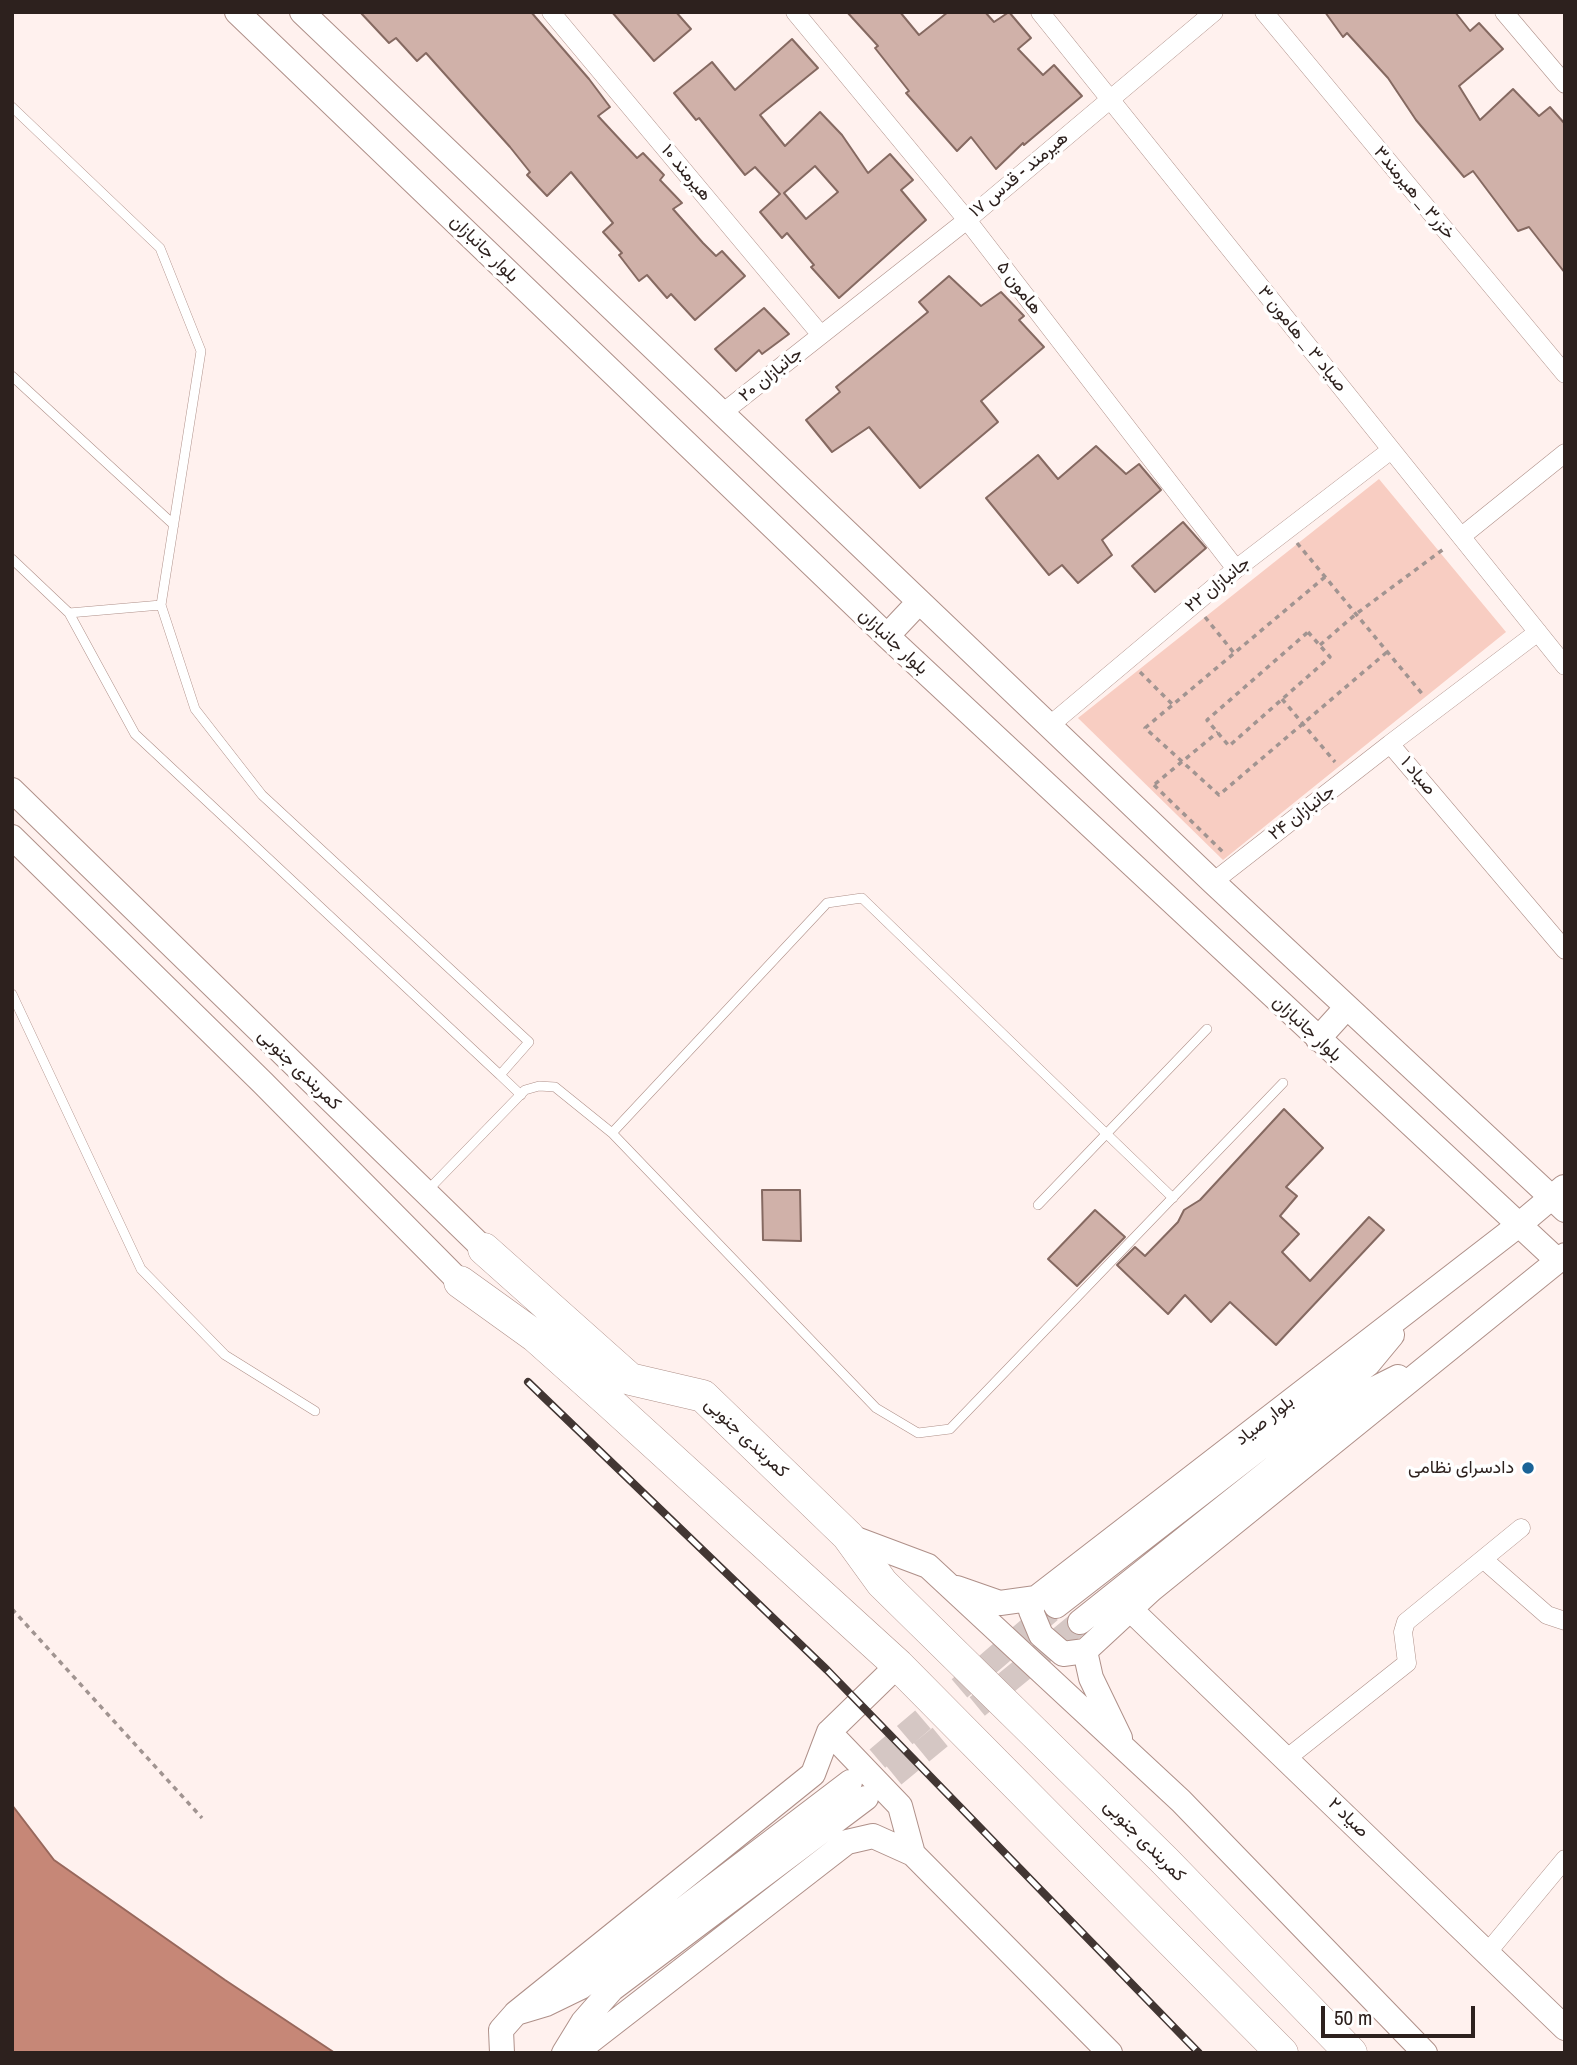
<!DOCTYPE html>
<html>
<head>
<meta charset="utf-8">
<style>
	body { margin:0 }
	#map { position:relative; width:1577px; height:2065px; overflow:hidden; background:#fff1ee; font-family:"Archivo Narrow",sans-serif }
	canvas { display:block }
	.frame { position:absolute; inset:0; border:14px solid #2d211e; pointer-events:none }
	.scale { position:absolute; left:1321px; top:2006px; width:154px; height:32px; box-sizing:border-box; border:4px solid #2d211e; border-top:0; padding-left:9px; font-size:21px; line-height:24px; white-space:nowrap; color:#2d211e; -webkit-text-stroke:5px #fff; paint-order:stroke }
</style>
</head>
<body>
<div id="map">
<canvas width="1577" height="2065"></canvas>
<div class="frame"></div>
<div class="scale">50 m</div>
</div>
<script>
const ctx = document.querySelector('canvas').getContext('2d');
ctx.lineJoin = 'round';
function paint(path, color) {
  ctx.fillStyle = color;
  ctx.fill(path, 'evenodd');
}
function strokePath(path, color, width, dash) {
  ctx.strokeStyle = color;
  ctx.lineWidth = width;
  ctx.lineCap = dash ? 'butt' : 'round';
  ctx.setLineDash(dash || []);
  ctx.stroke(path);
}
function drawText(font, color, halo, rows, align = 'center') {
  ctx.font = font + ' "Archivo Narrow",Vazirmatn,sans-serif';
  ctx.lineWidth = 7;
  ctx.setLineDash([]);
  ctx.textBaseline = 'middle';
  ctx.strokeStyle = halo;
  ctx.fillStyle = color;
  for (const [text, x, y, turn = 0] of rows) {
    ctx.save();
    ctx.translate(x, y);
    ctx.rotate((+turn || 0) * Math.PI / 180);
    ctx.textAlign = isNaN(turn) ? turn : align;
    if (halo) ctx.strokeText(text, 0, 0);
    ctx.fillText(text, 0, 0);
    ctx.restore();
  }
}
paint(new Path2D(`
	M1379,479L1506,632L1223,860L1078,718Z`), '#f8cdc2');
const water = new Path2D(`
	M12,1805L54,1860L225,1980L335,2053H12Z`);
paint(water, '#c68777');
strokePath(water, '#98685c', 2);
const building = new Path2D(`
	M360,12H531L589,79L610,107L598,116L637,158L643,153L664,175L660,180L682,203L673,209L703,243L716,256L722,251L745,276L695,320L671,294L667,298L647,275L639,281L619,255L622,253L603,232L613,223L571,172L547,196L527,175L530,172L510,147L426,53L417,61L396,38L389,43Z
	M612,12H676L691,29L654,61Z
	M847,12H900L919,35L948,12H985L994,22L1009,12L1031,38L1018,49L1043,75L1054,65L1082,96L1024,145L1023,143L996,169L971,137L957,151L906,93L909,91L875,48L878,46Z
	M1325,12H1455L1470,31L1479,23L1503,49L1459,86L1480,120L1513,89L1539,116L1550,107L1565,124V273L1529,227L1518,231L1473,171L1464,177L1416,120L1388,78L1347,33L1343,37Z
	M792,39L818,68L760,115L785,146L820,112L842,135L868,173L890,154L913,180L901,190L926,220L839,298L811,267L814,265L787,233L782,238L760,212L780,194L755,167L745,175L699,118L696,120L674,93L712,62L735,90ZM815,166L838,192L806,219L784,193Z
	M949,276L981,306L1001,292L1024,316L1019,320L1044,347L981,401L998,422L920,488L869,427L832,452L806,420L840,392L836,387L928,312L919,302Z
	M764,308L789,334L762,354L759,350L736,371L715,349Z
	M1096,446L1126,474L1139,464L1161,490L1102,540L1112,555L1078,583L1062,565L1049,575L986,498L1038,455L1058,479Z
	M1183,522L1206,548L1155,592L1132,566Z
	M1284,1109L1323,1148L1286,1187L1297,1196L1280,1216L1299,1234L1282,1252L1310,1281L1369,1217L1384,1230L1276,1345L1230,1302L1211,1322L1185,1295L1168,1314L1117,1265L1135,1247L1145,1256L1178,1222L1184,1210L1200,1200Z
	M762,1190H800L801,1241L763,1240Z
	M1095,1210L1125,1237L1077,1286L1048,1259Z`);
paint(building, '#d0b1a9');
strokePath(building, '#856961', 2);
strokePath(new Path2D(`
	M850,1782L1050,1611
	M866,1798L1080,1622`), '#d5c7c4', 24, [24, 12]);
const lane = new Path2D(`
	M12,107L160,248L201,351L161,605L69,613L12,559
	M12,376L174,525
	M69,613L135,734L500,1075L529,1042L262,795L195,709L161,605
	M12,994L141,1269L225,1355L315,1411
	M500,1075L521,1095
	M612,1133L827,903L862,898L1173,1198
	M427,1191L525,1090L539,1086L555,1087L612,1133L876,1408L918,1433L950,1429L1283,1083
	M1038,1205L1207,1029`);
const street = new Path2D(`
	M551,12L821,335
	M795,12L967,220L1236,569
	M1040,12L1565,666
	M1264,12L1565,374
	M1504,12L1565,84
	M721,414L967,220L1214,12
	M1462,536L1565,453
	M1538,632L1390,744L1565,950
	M1049,726L1236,569L1391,450
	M1213,882L1390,744
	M1483,1559L1547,1615L1565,1621
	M1286,1759L1407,1663L1403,1632L1406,1622L1521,1528
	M1487,1953L1565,1859`);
const secondary = new Path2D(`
	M237,12L887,636L1558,1261
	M302,12L1213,882L1565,1210
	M887,636L919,602
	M12,790L484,1249
	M12,837L263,1083L460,1282
	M1318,1039L1347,1007
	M848,1536L928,1566L1181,1801L1425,2053
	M957,1588L1000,1603L1036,1598L1520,1224L1564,1187
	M1036,1598L1031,1611L1041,1635L1063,1654L1085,1651
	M1056,1606L1368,1364L1392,1335
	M1130,1609L1565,2028
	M1080,1622L1370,1391L1398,1377
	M829,1732L900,1806L913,1854
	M1120,1738L1091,1678L1085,1651L1151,1590L1565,1255
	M516,2013L813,1774L829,1732L898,1665
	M502,2053L501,2030L516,2013L546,2004L581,1987L850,1782
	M564,2053L583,2022L612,1989L866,1798
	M575,2053L847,1842L873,1836L913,1854L1110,2053`);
const highway = new Path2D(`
	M484,1249L630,1379L703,1396L848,1536L882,1583L1165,1861L1351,2053
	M460,1282L535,1336L608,1401L898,1665L1282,2053`);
strokePath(lane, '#af9089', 10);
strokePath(street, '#af9089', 19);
strokePath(secondary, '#af9089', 26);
strokePath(highway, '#af9089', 33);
strokePath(new Path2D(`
	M1297,543L1424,696
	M1325,577L1145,728L1219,795L1387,652
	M1205,617L1234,653
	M1308,632L1330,657L1229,746L1207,720Z
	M1320,645L1356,614L1445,548
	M1140,672L1173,705
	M1282,699L1335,762
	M1155,784L1218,732
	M1154,785L1224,853
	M12,1609L202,1818`), '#a19491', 3.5, [5, 5]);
strokePath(lane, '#fff', 9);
strokePath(street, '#fff', 18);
strokePath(secondary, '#fff', 24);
strokePath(highway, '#fff', 32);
const rail = new Path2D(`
	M528,1382L827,1670L1199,2053`);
strokePath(rail, '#423633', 8);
strokePath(rail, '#fff', 5, [16]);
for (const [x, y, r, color] of [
	[1528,1468,7,"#1a6397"]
]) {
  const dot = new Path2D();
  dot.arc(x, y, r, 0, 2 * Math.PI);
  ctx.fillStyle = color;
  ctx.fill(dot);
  strokePath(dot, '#fff', 2.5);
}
drawText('18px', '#2d211e', '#fff', [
	["هیرمند ۱۰",686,173,50],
	["هیرمند - قدس ۱۷",1019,175,-40],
	["خزر۳ _ هیرمند۳",1414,193,50],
	["بلوار جانبازان",484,249,44],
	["هامون ۵",1019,288,52],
	["صیاد ۳ _ هامون ۳",1302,339,51],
	["جانبازان ۲۰",771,375,-39],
	["جانبازان ۲۲",1218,585,-39],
	["بلوار جانبازان",893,642,43],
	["صیاد ۱",1418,776,50],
	["جانبازان ۲۴",1302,813,-38],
	["بلوار جانبازان",1307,1029,43],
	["کمربندی جنوبی",299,1070,44],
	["بلوار صیاد",1265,1421,-38],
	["کمربندی جنوبی",746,1438,43],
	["صیاد ۲",1348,1818,44],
	["کمربندی جنوبی",1144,1841,45]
]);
drawText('18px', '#2d211e', '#fff', [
	["دادسرای نظامی",1514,1468]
], 'right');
</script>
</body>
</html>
